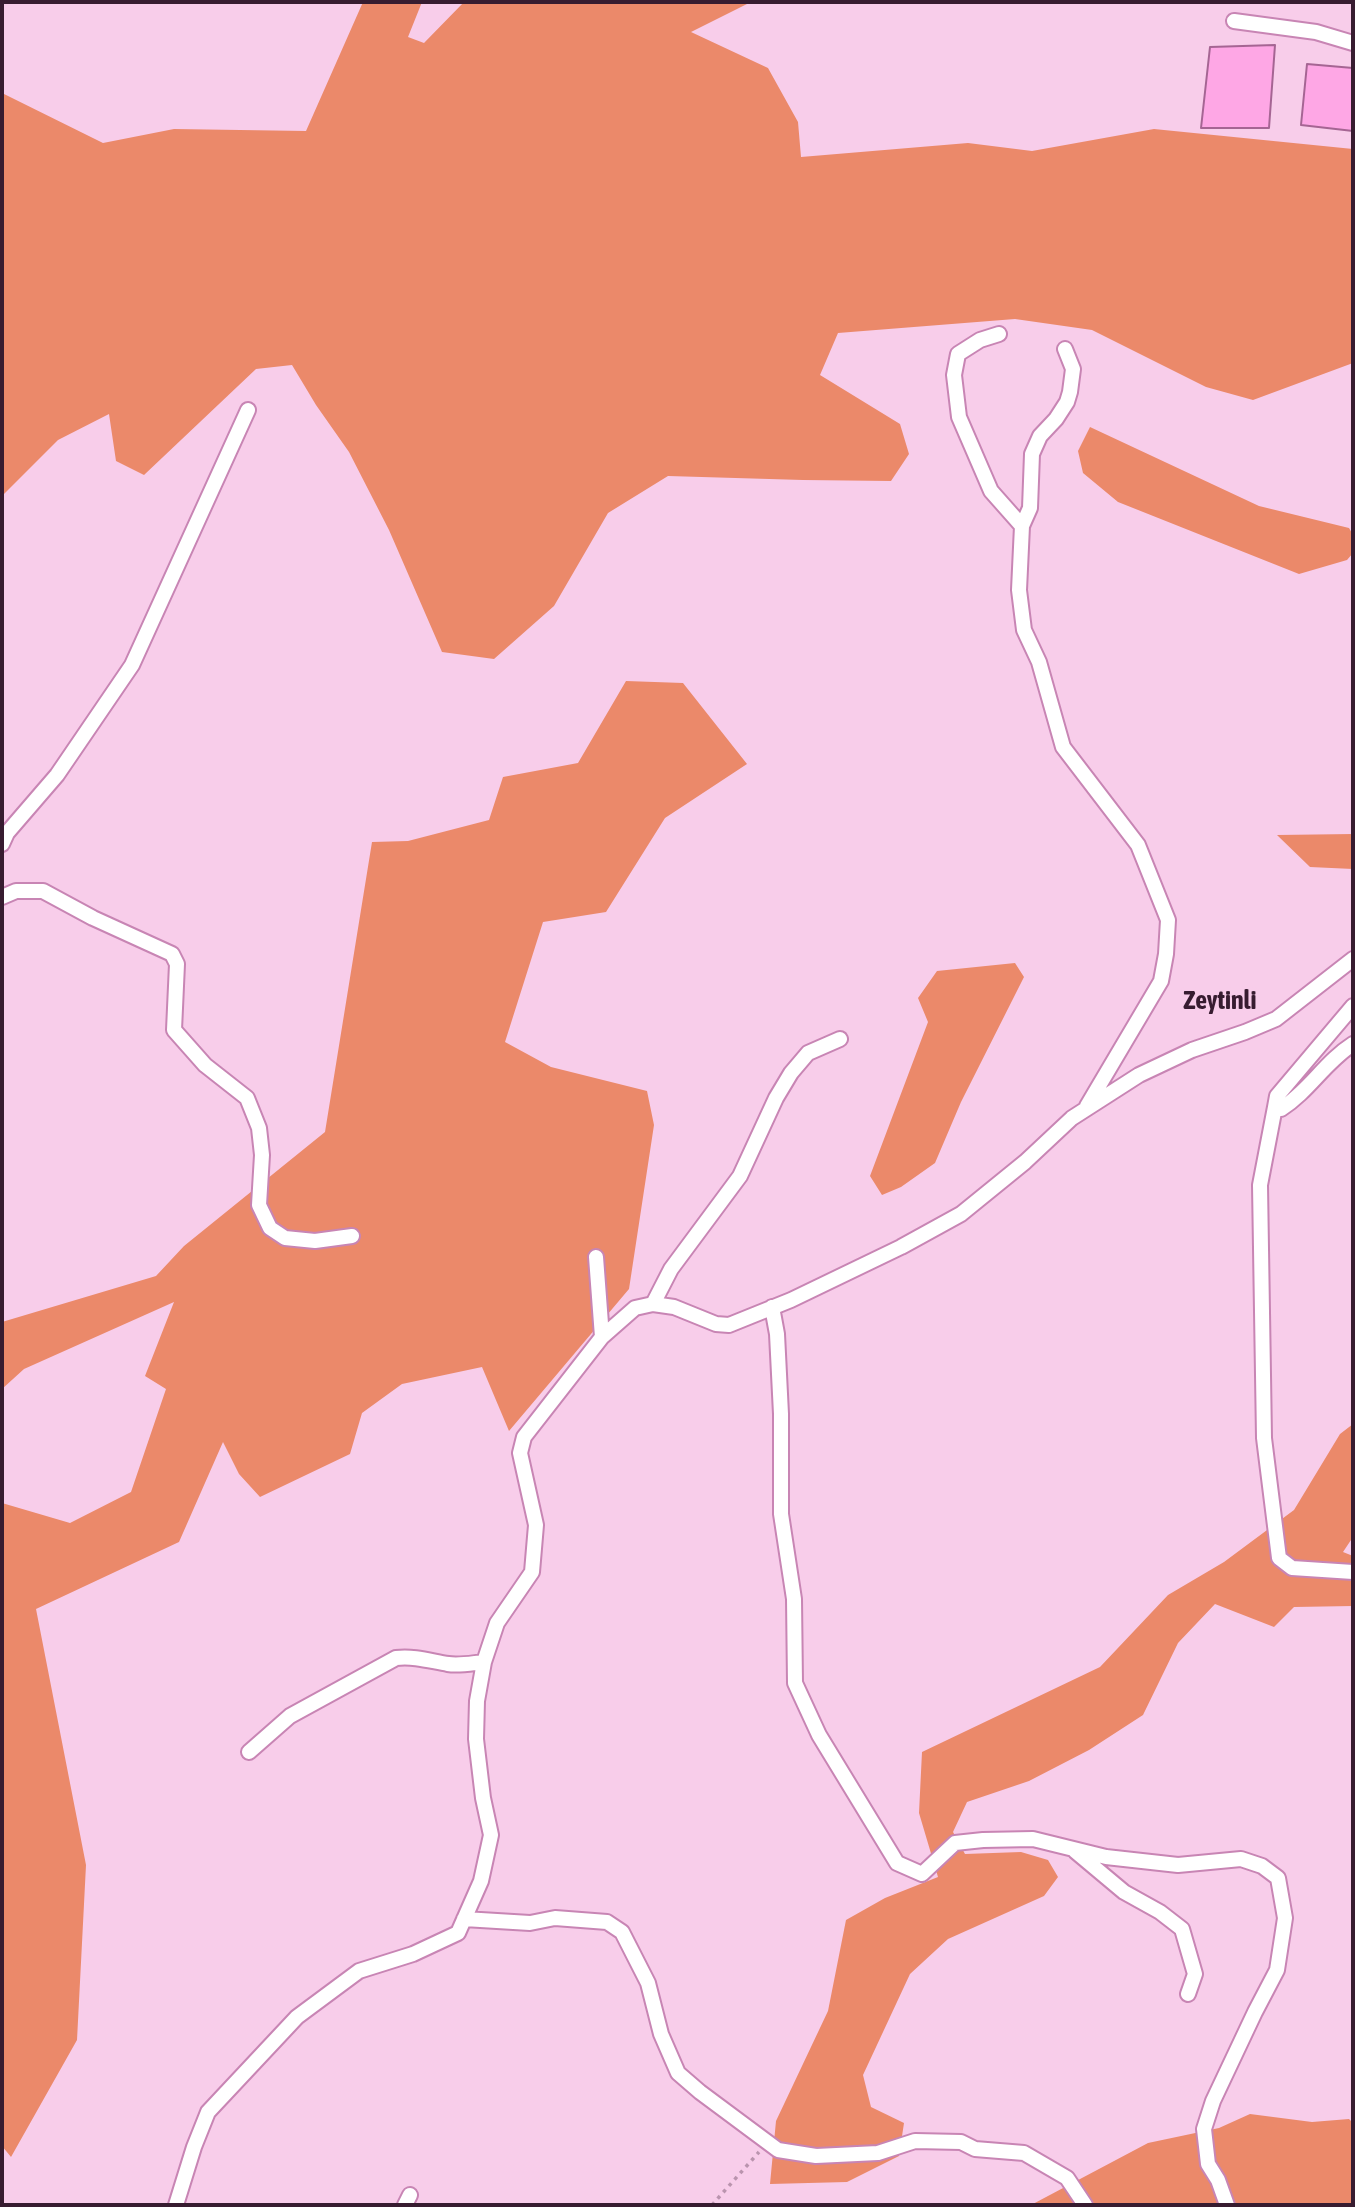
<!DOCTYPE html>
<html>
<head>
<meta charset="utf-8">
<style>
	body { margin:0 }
	#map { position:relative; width:1355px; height:2207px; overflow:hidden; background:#f8cdea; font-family:"Asap Condensed",sans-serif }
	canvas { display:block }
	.frame { position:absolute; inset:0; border:4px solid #371c30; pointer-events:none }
</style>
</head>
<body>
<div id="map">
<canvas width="1355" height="2207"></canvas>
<div class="frame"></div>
</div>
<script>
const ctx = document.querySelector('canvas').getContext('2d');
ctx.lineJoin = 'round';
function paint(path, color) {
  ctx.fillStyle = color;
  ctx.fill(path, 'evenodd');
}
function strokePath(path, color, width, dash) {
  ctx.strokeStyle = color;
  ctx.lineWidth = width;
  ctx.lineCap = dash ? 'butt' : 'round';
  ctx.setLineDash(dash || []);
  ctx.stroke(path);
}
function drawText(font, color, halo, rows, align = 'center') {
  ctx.font = font + ' "Asap Condensed",sans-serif';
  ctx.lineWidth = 7;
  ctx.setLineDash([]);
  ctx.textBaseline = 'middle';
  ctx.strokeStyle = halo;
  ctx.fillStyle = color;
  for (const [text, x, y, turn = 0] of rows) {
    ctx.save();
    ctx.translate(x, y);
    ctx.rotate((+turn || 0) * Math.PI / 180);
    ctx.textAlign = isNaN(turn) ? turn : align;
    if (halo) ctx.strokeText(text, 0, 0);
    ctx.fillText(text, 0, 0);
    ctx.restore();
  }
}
paint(new Path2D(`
	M363,2H422L408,37L424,43L464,2H751L691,32L768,68L798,122L801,157L968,143L1032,151L1154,129L1353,149V363L1253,400L1206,387L1092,330L1015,319L838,333L820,375L900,424L909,454L891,481L803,480L668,476L608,513L554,606L494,659L442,652L389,530L349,452L316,405L292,365L256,369L144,475L116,461L109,414L58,440L2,496V93L103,143L174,129L306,131Z
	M1090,427L1259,506L1349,528L1353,535V553L1347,560L1299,574L1118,502L1083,473L1078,451Z
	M626,681L683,683L747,764L665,818L606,912L543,922L505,1042L551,1067L647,1091L654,1125L629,1289L509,1431L482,1367L402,1384L362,1413L350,1454L260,1497L239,1474L223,1442L179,1542L36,1609L86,1865L77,2040L11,2157L2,2146V1503L70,1523L131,1492L166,1389L145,1376L174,1302L24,1369L2,1389V1322L156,1276L184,1246L325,1132L372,842L408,841L489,820L503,777L578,763Z
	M1353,834V869L1310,867L1277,835Z
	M1015,963L1024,977L961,1102L935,1163L901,1187L882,1195L870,1176L928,1022L918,998L937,971Z
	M1353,1424V1537L1343,1552L1353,1556V1606L1294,1607L1274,1627L1215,1604L1178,1643L1143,1715L1089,1750L1029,1781L967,1802L953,1832L965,1854L1021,1852L1048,1860L1058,1877L1044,1896L948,1939L910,1974L863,2075L871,2107L904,2123L899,2156L847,2182L770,2184L776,2121L828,2011L846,1920L885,1898L938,1877L919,1813L922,1752L1100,1667L1168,1595L1224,1562L1294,1510L1340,1434Z
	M1250,2114L1312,2122L1349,2119L1353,2123V2205H1031L1148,2143L1219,2128Z`), '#eb896a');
const building = new Path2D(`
	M1275,45L1269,128H1201L1210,47Z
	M1307,64L1353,68V131L1301,125Z`);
paint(building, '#fea7e5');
strokePath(building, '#a56593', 2);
const street = new Path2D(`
	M1234,21L1316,32L1353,43
	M999,334L980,340L958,354L954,375L959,417L991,491L1022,526
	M1065,349L1073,369L1070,392L1067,402L1056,419L1040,436L1032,454L1030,508L1022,526L1019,590L1024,630L1039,662L1063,747L1138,845L1168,920L1166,954L1161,981L1087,1106
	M2,844L7,833L57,775L132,665L248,410
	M2,897L16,891H43L93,918L172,954L177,964L174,1030L205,1065L247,1098L259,1128L262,1155L259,1205L270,1228L285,1238L315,1241L352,1236
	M1353,1006L1277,1096L1275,1107L1281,1109C1309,1091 1325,1062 1353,1044
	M1275,1107L1260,1185L1264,1438L1279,1558L1292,1568L1353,1572
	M596,1257L602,1337
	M653,1304L671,1269L740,1176L776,1098L791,1073L808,1053L840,1039
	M772,1307L777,1334L781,1414V1514L794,1599L795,1683L819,1735L897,1863L922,1874L955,1843L983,1840L1033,1839L1106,1857L1178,1865L1241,1859L1262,1866L1278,1878L1285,1918L1277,1970L1255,2012L1213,2101L1204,2129L1208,2164L1218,2180L1227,2205
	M249,1752L290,1716L396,1658C415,1656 430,1661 448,1664C459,1666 473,1663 484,1662
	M1075,1851L1124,1892L1160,1912L1182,1929L1195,1974L1188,1994
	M464,1919L530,1923L555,1918L607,1922L622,1932L648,1983L661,2034L678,2073L700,2092L778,2150L816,2156L878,2153L915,2141L961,2142L975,2149L1024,2153L1067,2178L1085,2205
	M176,2205L194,2147L208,2112L297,2017L359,1971L413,1954L458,1933L481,1881L491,1835L483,1798L476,1739L477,1701L484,1662L497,1623L532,1572L536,1525L520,1453L524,1437L602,1337L635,1308L653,1304L674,1307L716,1324L729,1325L791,1300L901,1247L961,1214L1025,1162L1072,1118L1139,1075L1192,1050L1245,1032L1276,1019L1353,959
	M405,2205L410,2195`);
strokePath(street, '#c885b4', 18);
strokePath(new Path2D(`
	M712,2205L759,2152`), '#ba94ae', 3.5, [3.5, 5]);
strokePath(street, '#fff', 14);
drawText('bold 26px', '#371c30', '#f8cdea', [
	["Zeytinli",1220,1001]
]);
</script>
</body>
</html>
